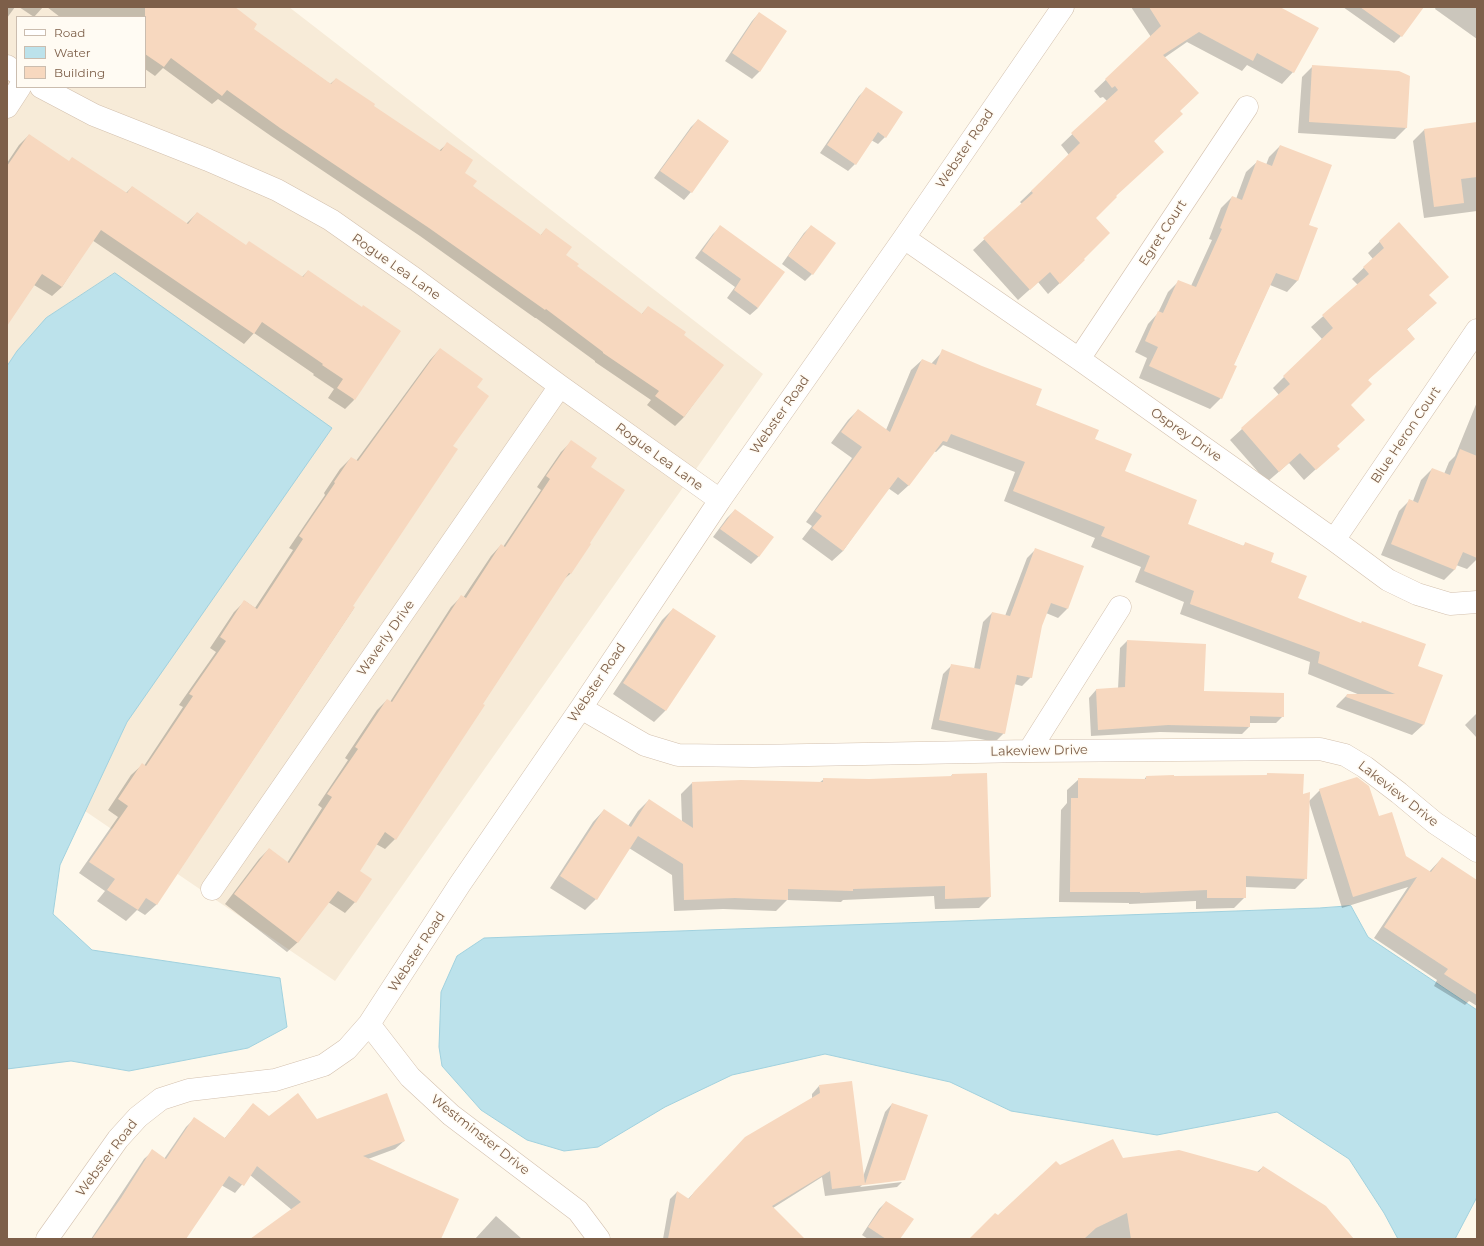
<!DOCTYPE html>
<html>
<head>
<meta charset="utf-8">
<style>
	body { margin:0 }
	#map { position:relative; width:1484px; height:1246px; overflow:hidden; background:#fef8eb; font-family:Montserrat,sans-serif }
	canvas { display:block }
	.frame { position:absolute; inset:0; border:8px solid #7d5f49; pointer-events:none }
	.legend { position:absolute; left:16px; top:16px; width:130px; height:72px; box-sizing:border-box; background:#fffbf3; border:1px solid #cbbdaf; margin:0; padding:5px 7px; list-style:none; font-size:12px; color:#7d5f49 }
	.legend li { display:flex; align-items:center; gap:8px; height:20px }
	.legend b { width:20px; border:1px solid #cbbdaf }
</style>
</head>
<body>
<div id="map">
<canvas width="1484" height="1246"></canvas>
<div class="frame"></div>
<ul class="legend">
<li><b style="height:5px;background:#fff"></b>Road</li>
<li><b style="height:11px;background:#bce2eb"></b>Water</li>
<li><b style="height:11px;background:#f7d8bf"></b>Building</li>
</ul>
</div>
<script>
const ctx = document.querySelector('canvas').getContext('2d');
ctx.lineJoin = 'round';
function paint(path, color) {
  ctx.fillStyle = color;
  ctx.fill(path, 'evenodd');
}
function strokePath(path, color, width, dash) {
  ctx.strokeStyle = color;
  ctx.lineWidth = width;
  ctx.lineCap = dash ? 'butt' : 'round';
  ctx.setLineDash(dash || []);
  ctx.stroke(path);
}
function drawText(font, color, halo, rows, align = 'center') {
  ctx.font = font + ' Montserrat,sans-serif';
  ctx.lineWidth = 3;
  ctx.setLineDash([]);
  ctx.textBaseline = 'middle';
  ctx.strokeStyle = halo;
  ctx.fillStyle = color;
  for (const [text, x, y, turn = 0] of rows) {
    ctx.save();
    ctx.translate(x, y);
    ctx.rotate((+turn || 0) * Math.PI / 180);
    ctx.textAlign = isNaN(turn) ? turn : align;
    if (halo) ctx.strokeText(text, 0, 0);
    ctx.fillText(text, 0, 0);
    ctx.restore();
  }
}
paint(new Path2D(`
	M7,7H289L763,374L335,981L85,811L127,722L17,351L7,366ZM17,17H145V87H17Z`), '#f7ebd8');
const water = new Path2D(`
	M115,273L332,428L127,722L60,865L53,914L92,950L280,978L287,1027L248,1048L129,1071L71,1061L7,1069V366L17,351L46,318Z
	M1351,906L1368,937L1477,1010V1197L1455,1239H1398L1384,1213L1349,1159L1277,1112L1157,1135L1011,1111L950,1082L825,1054L732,1075L665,1107L598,1147L564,1151L527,1140L481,1110L442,1066L439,1047L441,992L457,956L484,938L1319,908Z`);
paint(water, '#bce2eb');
strokePath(water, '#a1d1de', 1);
paint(new Path2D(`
	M7,7H15L7,18Z
	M19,7H43L34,17Z
	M47,7H233L252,29L330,84L336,79L372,106L439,151L447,144L472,187L540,236L546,229L564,255L575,266L641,315L648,307L683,336L722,365L684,417L675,426L647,405L651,400L595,362V361L536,318H535L420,236L271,136L218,99L212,104L163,68L155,76L145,69V17H60Z
	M1131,7H1278L1293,72L1282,84L1247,65L1242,71L1187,42L1164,58L1179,111L1153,142L1115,197L1095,218L1083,259L1073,271L1048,294L1038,282L1018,300L973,250L1022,204L1020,202L1069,155L1061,145L1107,101L1103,97L1100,98L1094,91L1151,37Z
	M1343,7H1410L1401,36L1394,43Z
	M1436,7H1477V39L1435,9Z
	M759,13L760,71L752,79L725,61L752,21Z
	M1313,66L1409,77L1406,128L1395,139L1298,133L1302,77Z
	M866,89L885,137L878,144L871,140L855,164L848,171L820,153L859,96Z
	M698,120L728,142L691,192L684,200L654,178L691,127Z
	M1477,123V211L1424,218L1413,141L1424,130Z
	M29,135L68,162L126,193L132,187L186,224L197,213L246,246L302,277L308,271L354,400L345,409L328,398L334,389L313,375L314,374L254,333L244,344L92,240L62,287L52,296L34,285L7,323V163L19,145Z
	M1280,146L1308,225L1298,280L1287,292L1270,285L1233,366L1221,398L1210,409L1139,378L1147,358L1135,352L1148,324L1158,313L1168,292L1179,281L1191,286L1212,240L1209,239L1221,208L1232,197L1236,199L1246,172L1258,161L1266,165L1269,157Z
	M1399,223L1428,295L1424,314L1406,330L1349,405L1336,447L1338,449L1304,480L1289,463L1267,482L1230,440L1279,395L1273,388L1322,339L1311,327L1358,285L1352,279L1373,259L1368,253Z
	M811,226L812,274L805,281L782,264L804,233Z
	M720,227L758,308L750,315L727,298L735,287L695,258L713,234Z
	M440,349L476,387L451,446L352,606L354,608L156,905L145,915L137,910L126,921L97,901L105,891L79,873L118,817L108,810L131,775L142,765L144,766L183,707L179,705L216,652L210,648L234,612L245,601L255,608L293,550L289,548L325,495L324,493L340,469L351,458L356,461L430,360Z
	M943,351L1094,439L1124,472L1186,524L1243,546L1246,543L1269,563L1297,598L1416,666L1441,675L1423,725L1412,735L1336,707L1337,705L1347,695H1360L1308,674L1310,662L1180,614L1184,602L1135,582L1141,567L1091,547L1095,538L1004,501L1015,472L943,445L936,452L933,451L909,485L898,495L888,488L843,551L832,561L802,539L812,526L806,522L852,458L831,443L848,420L858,410L886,430L911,370L922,360L931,364Z
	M1477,402V559L1467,569L1456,565L1455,569L1444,580L1381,555L1399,511L1410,500L1413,501L1421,480L1432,469L1444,474L1449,462L1455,456Z
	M571,442L589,467L588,543L589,544L570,574L563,580L482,704L395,839L385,849L376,844L358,871L355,902L345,913L328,902L298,942L287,952L225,904L259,859L269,849L287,863L322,808L318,805L348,760L345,758L377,710L387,700L390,702L451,607L461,597L463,598L491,556L501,545L503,547L541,490L537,487L561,452Z
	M735,510L773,537L758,557L751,564L713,537L727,518Z
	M1036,549L1083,567L1067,609L1058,618L1046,613L1041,626L1031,677L1022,686L1014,684L1004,733L995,742L931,729L943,674L952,665L974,669L983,622L992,613L1005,616L1027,558Z
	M673,609L714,636L665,711L654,722L613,694L662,620Z
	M1127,641L1203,692L1283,716L1276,723H1249V727L1242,734L1160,732L1091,736L1089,698L1096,690L1118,689L1120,648Z
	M1477,713V738L1465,725Z
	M1268,774L1309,801L1320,790L1378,817L1405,857L1429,872L1442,858L1477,881V1006L1469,1001L1465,1005L1434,986L1437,980L1374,938L1408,887L1342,908L1309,802L1306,878L1295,889L1245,887V897L1234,908L1196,909V901L1129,904V903L1059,902L1061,810L1067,803V790L1079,779L1144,780L1146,777L1265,776Z
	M952,775L990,897L979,908L935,909L934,896L843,900L841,902L787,900L776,911L723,909L674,911L672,875L629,848L596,899L585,910L550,888L593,822L604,810L628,826L638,811L649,800L682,822L681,794L692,783H819L824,779L869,780L950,777Z
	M819,1086L863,1177L885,1112L892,1104L904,1179L863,1184L860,1187L902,1182L897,1187L825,1196L822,1177L773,1208L791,1239H663L670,1199L677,1192L688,1199L739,1145L812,1099V1094Z
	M253,1104L269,1117L317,1120L404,1141L395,1149L368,1159L440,1239H251L292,1210L250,1175L235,1193L221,1185L184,1239H91L144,1159L153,1151L164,1159L186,1127L194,1119L224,1139Z
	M1122,1159L1257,1172L1263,1167L1352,1239H970L1060,1166Z
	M886,1202L899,1239H868L862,1235L879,1209Z
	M496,1216L522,1239H475Z`), '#0003');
paint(new Path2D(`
	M145,7H235L257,24L254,29L331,84L336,78L375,104L374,106L441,151L447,142L473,160L465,173L477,181L473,186L541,235L546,228L572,247L566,255L579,264L577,266L642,314L648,306L686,332L684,335L724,365L684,417L655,396L659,391L603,353V352L546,309L545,310L429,228L280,128L227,90L222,96L171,58L164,67L145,54Z
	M1149,7H1280L1319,28L1294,73L1257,53L1253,61L1199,32L1163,55L1199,93L1180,111L1183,114L1154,141L1164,152L1116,196L1117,197L1096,218L1110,233L1084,259L1085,260L1060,284L1050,272L1030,290L983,238L1033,193L1031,191L1080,143L1071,133L1118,90L1115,86L1112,88L1105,79L1161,26Z
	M1360,7H1424L1402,37Z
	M759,12L787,31L760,72L732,53Z
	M1312,65L1399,71L1410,76L1407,128L1309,122Z
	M866,87L903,112L886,138L878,132L856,165L827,145Z
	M698,119L729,141L692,193L660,171Z
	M1477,122V177L1461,179L1464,203L1434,207L1424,129Z
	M29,134L69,161L72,157L127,193L132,186L188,224L197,212L246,245L249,241L303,277L308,270L362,307L363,305L401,331L355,400L337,388L343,379L322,365L323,364L262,322L254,334L101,230L62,287L42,274L7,326V166Z
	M1280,145L1332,165L1309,225L1318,228L1298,281L1276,273L1234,365L1237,366L1222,399L1149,366L1158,347L1145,341L1158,311L1163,313L1178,280L1196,287L1222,229L1220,228L1232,196L1242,200L1257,160L1272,166Z
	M1399,222L1449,277L1429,295L1437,303L1407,329L1415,339L1368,380L1372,384L1351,405L1365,420L1337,446L1340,449L1316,470L1300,453L1279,472L1241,428L1290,384L1283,376L1333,328L1322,315L1369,274L1363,267L1384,248L1379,241Z
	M720,225L785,272L758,308L734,290L741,279L702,251Z
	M811,225L836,243L813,275L788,256Z
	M440,348L483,379L477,387L489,396L453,446L458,449L353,606L355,607L157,905L146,898L138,910L107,890L115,879L89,862L128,806L118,799L142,763L146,766L193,696L189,694L226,641L220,637L244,600L257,609L303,539L299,536L335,483L334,482L351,457L358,461Z
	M942,349L982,366L1042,389L1036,405L1099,430L1095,439L1132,454L1125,471L1197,500L1188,524L1244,546L1245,542L1274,553L1271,562L1307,576L1298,598L1361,623L1362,621L1426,644L1418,666L1443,675L1424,725L1346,697L1347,694H1395L1318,663L1320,652L1190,604L1194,591L1144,571L1150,556L1101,536L1105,527L1013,491L1025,462L951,434L947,442L943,441L909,486L898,477L843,551L812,528L822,516L815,511L862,447L841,432L858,409L890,432L922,359L936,365Z
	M571,440L597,458L591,467L625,490L590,543L591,544L571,574L569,573L483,704L485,705L396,840L385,832L360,871L372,879L356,903L338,891L298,943L234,894L269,848L289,863L332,797L327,794L358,749L355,747L387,699L392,702L461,595L466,598L501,544L505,547L550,479L546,476Z
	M1460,449L1477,456V558L1463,552L1455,570L1391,544L1409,499L1418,503L1432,468L1450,475Z
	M735,509L774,537L759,557L720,529Z
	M1035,548L1084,566L1068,609L1051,603L1042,626L1032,678L1017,675L1005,734L939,720L951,664L980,669L992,612L1010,616Z
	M673,608L716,636L666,711L623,683Z
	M1127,640L1206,644L1204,691L1284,693V717L1250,716V727L1168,725L1098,730L1096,689L1125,687Z
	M987,773L991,897L945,899V886L853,889V891L788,889V900L735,898L684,900L683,864L638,836L597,900L560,876L604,809L631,827L649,799L693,828L692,782L741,780L823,782V778L869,779L952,776V774Z
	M1267,773L1304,774L1303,794L1310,792L1307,879L1246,876V898H1207V890L1140,893V892H1070L1071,798H1078V778L1146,779V776L1174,775V776L1267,775Z
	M1357,777L1369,786L1379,816L1392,812L1406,856L1431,872L1442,857L1477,880V995L1444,974L1448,969L1384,927L1417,877L1353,897L1319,789Z
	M852,1081L865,1184L892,1103L928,1115L905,1180L832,1189L830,1171L772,1206L805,1239H668L677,1191L689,1199L694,1192L745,1137L820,1093L819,1085Z
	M298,1093L317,1119L387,1093L405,1141L363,1156L459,1199L441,1239H250L301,1202L257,1166L244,1186L229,1176L186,1239H92L121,1198L152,1149L166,1159L194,1117L225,1138L253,1103L269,1116Z
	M1113,1139L1123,1158L1179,1150L1259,1172L1263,1166L1326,1206L1354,1239H1131L1127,1213L1096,1228L1084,1239H969L995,1213L998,1215L1056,1161L1060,1165Z
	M886,1201L914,1219L900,1239H886L868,1227Z`), '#f7d8bf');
const minor = new Path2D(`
	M7,66L17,73
	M41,87L94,115L208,160L277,190L331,220L415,279L560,386L720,500
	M7,107L20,87
	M904,238L1079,359L1334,540L1388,580L1417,594L1450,604L1477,602
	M1079,359L1247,107
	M1334,540L1477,330
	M581,708L645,745L678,755L753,756L1029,751L1320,749L1345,755L1365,767L1399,793L1435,823L1477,851
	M1029,751L1120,607
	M212,889L560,386
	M369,1024L410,1077L451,1115L578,1211L599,1239
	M47,1239L118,1139L138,1117L161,1099L189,1090L275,1080L324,1065L347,1049L369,1024L460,884L581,708L720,500L904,238L1063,7`);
strokePath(minor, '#d3c0ae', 23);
strokePath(minor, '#fff', 22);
drawText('13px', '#7d5f49', '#fffbf3', [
	["Webster Road",965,149,-56],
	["Egret Court",1163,233,-57],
	["Rogue Lea Lane",396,267,35],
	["Webster Road",780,415,-55],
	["Osprey Drive",1186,435,35],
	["Blue Heron Court",1406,435,-56],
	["Rogue Lea Lane",659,457,36],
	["Waverly Drive",386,638,-55],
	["Webster Road",597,683,-56],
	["Lakeview Drive",1039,751,-1],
	["Lakeview Drive",1398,794,38],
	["Webster Road",417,952,-57],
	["Westminster Drive",480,1135,38],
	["Webster Road",107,1158,-53]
]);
</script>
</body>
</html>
